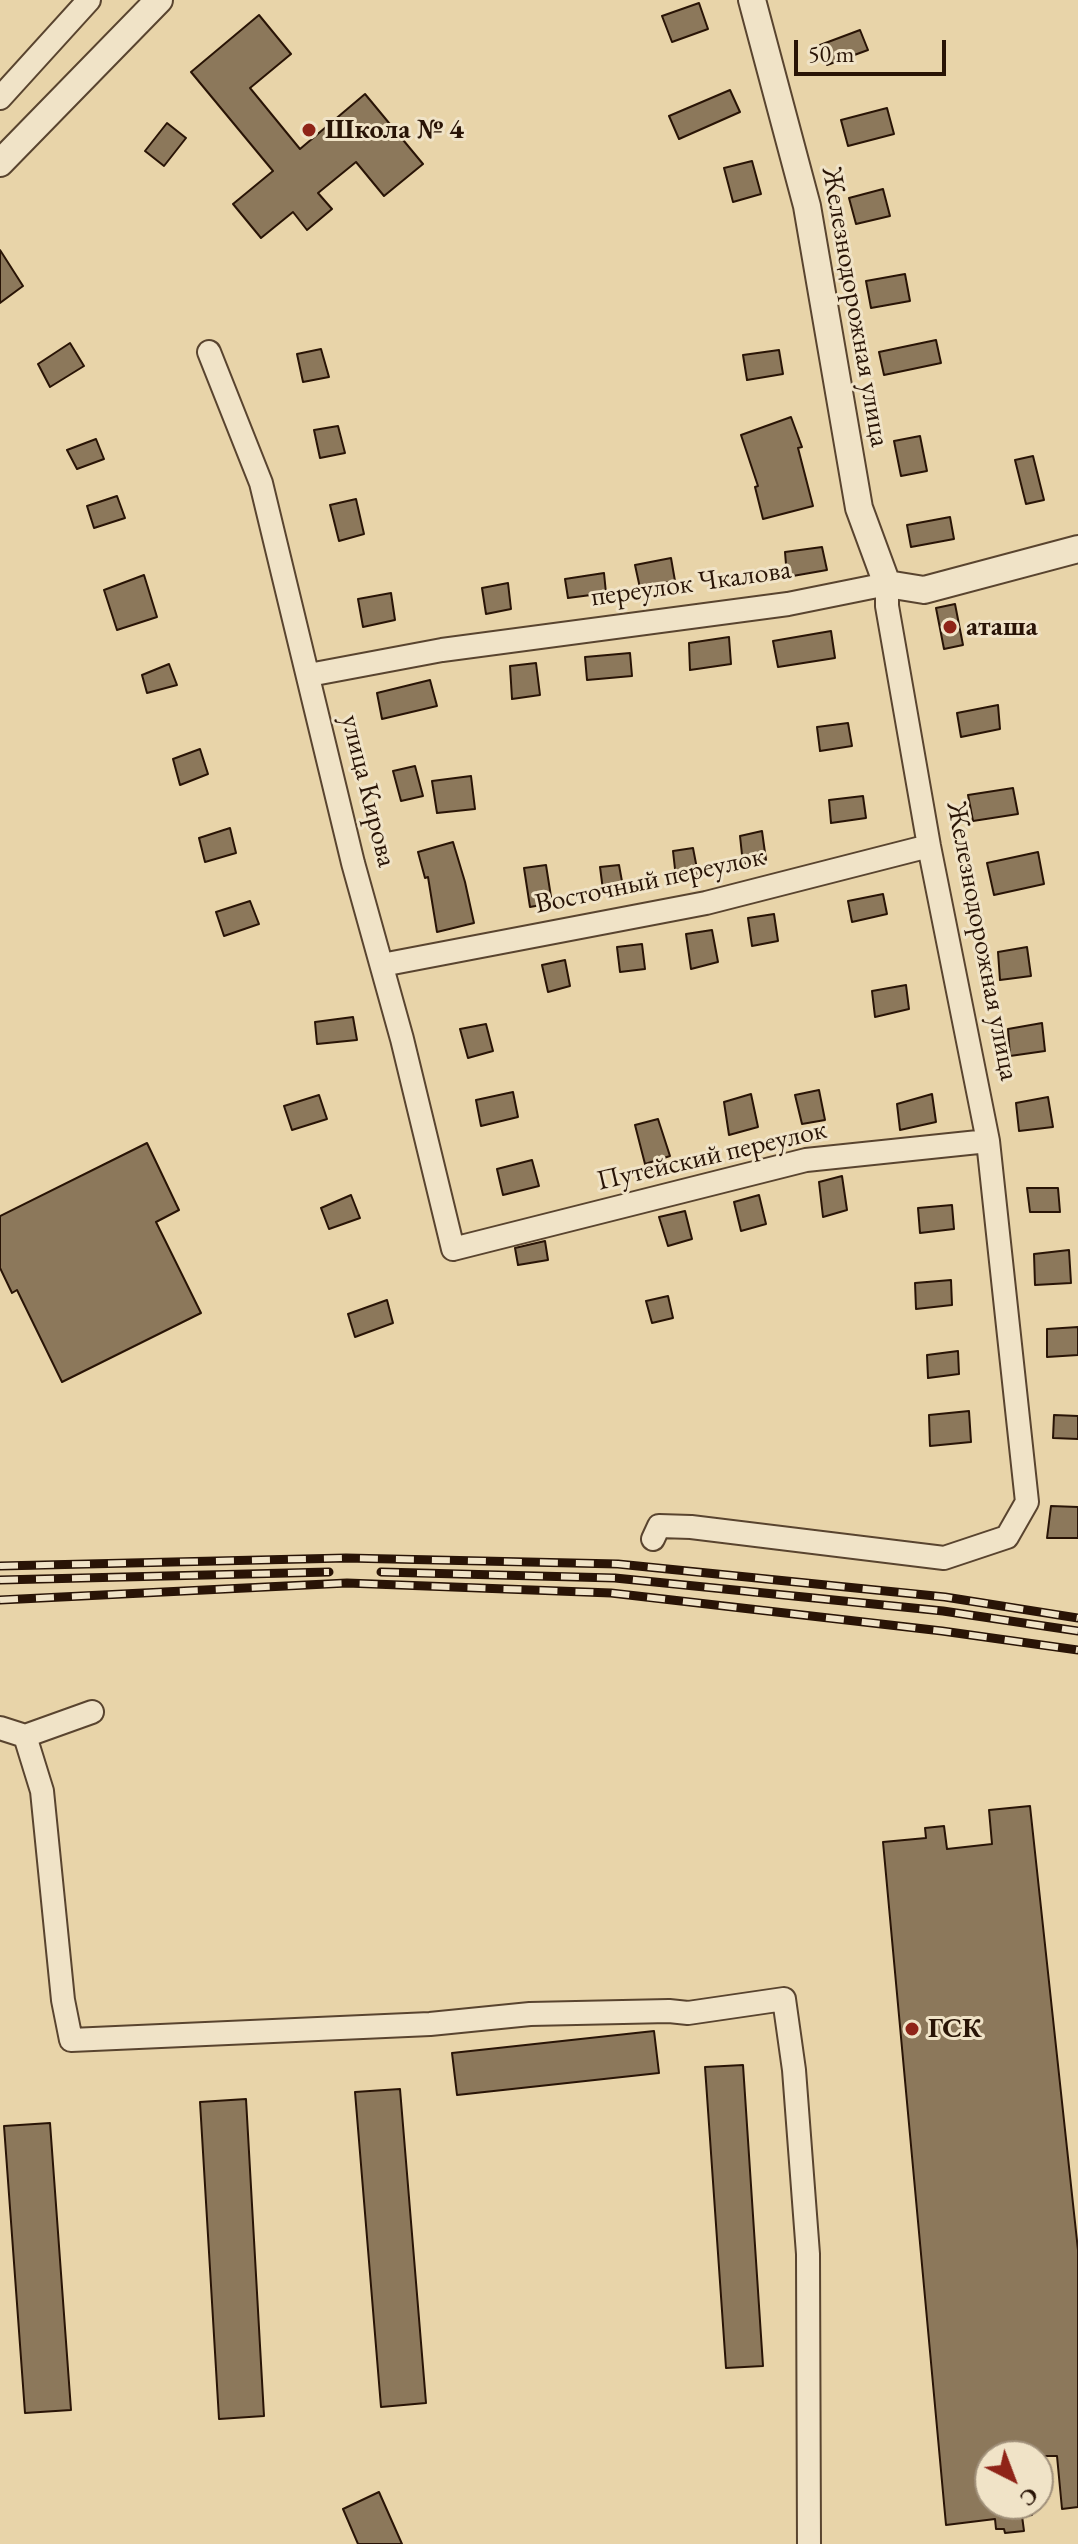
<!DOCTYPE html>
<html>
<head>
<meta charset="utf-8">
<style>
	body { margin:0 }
	#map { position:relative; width:1078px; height:2544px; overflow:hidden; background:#e8d4a9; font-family:"EB Garamond",serif }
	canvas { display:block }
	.north { position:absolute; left:974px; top:2440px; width:80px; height:80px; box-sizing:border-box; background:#f0e3c7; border:2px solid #a0907a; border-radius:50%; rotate:138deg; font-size:22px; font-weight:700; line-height:32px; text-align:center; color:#291406 }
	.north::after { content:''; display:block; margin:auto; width:28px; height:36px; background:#8f2418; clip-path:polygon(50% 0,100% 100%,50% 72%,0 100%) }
	.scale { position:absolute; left:794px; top:40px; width:152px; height:36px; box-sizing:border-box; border:4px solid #291406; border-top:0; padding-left:10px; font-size:24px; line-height:28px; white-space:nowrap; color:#291406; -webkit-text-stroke:6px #f0e3c7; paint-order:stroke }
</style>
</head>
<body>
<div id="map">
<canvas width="1078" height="2544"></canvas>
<div class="north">С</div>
<div class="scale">50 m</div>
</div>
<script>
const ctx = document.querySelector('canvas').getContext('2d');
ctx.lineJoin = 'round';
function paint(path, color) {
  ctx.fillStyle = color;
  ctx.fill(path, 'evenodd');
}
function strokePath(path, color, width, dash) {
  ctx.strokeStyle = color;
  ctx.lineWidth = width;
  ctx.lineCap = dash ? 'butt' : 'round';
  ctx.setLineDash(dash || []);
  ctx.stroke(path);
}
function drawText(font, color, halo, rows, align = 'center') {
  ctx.font = font + ' "EB Garamond",serif';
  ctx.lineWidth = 6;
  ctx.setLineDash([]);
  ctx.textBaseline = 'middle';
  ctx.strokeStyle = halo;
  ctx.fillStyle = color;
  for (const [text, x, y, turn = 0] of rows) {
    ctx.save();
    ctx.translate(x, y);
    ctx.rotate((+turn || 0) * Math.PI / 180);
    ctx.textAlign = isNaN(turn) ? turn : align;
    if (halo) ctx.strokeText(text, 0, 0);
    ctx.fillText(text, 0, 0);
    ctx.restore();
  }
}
const building = new Path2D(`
	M699,3L708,29L672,42L662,16Z
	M259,15L291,54L250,88L300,149L365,94L423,164L384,196L356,162L318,193L332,209L307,230L293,212L261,238L233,204L273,171L191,72Z
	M860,30L868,50L827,65L820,45Z
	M730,90L740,112L679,139L669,116Z
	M887,108L894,134L848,146L841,120Z
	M167,123L186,138L164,166L145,151Z
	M752,161L761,194L733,202L724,168Z
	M883,189L890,216L856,224L849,198Z
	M0,250L23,286L0,303Z
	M905,274L910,301L871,308L866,281Z
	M936,340L941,363L884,375L879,352Z
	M70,343L84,366L50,387L38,364Z
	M321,349L329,377L303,382L297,354Z
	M779,350L783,374L747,380L743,355Z
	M791,417L802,447L798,448L813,506L763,519L755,487L758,486L741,435Z
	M338,426L345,453L320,458L314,430Z
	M920,436L927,471L901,476L894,441Z
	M96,439L104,459L77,469L67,450Z
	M1033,456L1044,500L1026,504L1015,460Z
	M117,496L125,518L94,528L87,506Z
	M356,499L364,534L339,541L330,505Z
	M950,517L954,539L911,547L907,525Z
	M822,547L827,570L787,577L785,552Z
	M671,558L675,581L640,588L635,565Z
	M604,573L606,593L568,598L565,579Z
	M144,575L157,617L117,630L104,590Z
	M508,583L511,609L486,614L482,588Z
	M391,593L395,620L363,627L358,599Z
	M955,604L963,645L944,649L936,608Z
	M831,631L835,658L778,667L773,641Z
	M729,637L731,664L690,670L689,643Z
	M630,653L632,676L587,680L585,657Z
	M536,663L540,695L512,699L510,666Z
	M169,664L177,685L147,693L142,675Z
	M430,680L437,706L382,719L377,693Z
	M998,705L1000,729L961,737L957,713Z
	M848,723L852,746L820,751L817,727Z
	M200,749L208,774L180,785L173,759Z
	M415,766L423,796L401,801L393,771Z
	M471,776L475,809L437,813L432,781Z
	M1013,788L1018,814L973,821L968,795Z
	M863,796L866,818L831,823L829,800Z
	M230,828L236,853L205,862L199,838Z
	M762,831L766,860L743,864L740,836Z
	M453,842L465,882L474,923L437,932L428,877L425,878L418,852Z
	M693,848L698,874L676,878L673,851Z
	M1038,852L1044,884L994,895L987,863Z
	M546,865L552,903L530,907L524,868Z
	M619,865L623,887L603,890L600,867Z
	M883,894L887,914L852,922L848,901Z
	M250,901L259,924L224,936L216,912Z
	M774,914L778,941L752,946L748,918Z
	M712,930L718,962L691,969L686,934Z
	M642,944L645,969L620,972L617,947Z
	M1027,947L1031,976L1000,980L998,952Z
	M565,960L570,986L548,992L542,965Z
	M906,985L909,1009L875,1017L872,991Z
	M353,1017L357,1040L317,1044L315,1022Z
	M1042,1023L1045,1051L1010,1056L1008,1029Z
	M486,1024L493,1051L468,1058L460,1029Z
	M819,1090L825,1120L802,1124L795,1095Z
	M513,1092L518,1117L481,1126L476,1100Z
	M751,1094L758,1127L729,1135L724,1102Z
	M932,1094L936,1122L900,1130L897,1104Z
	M319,1095L327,1119L292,1130L284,1106Z
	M1048,1097L1053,1127L1019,1131L1016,1103Z
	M658,1119L670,1156L645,1164L635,1125Z
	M147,1143L179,1210L156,1222L201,1313L62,1382L17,1290L12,1293L0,1268V1216Z
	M532,1160L539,1186L503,1195L497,1169Z
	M842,1176L847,1210L823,1217L819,1182Z
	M1027,1188H1058L1060,1212H1030Z
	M351,1195L360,1218L329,1229L321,1208Z
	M759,1195L766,1224L741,1231L734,1202Z
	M952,1205L954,1229L920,1233L918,1208Z
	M685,1211L692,1239L668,1246L659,1217Z
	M545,1241L548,1260L518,1265L515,1248Z
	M1069,1250L1071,1283L1035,1285L1034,1254Z
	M951,1280L952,1305L916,1309L915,1283Z
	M668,1296L673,1318L652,1323L646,1301Z
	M387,1300L393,1323L355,1337L348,1314Z
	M1078,1327V1355L1047,1357V1329Z
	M958,1351L959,1374L928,1378L927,1355Z
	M969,1411L971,1442L930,1446L929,1415Z
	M1054,1415L1078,1416V1439L1053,1438Z
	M1051,1506L1078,1507V1538H1047Z
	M1030,1806L1078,2250V2507L1062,2509L1057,2456H990V2504H1031L1032,2515L1022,2516L1024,2531L1005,2533L1004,2529H996L995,2519L946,2525L883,1842L926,1838L925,1828L944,1826L947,1849L992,1844L989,1810Z
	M654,2031L659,2073L457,2095L452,2053Z
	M743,2065L763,2366L726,2368L705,2067Z
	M400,2089L426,2403L381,2407L355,2092Z
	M246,2099L264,2416L219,2419L200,2102Z
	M50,2123L71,2410L25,2413L4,2126Z
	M379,2492L402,2544H358L343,2509Z`);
paint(building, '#8c785b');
strokePath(building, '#291406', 2);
const minor = new Path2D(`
	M0,98L89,0
	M209,352L261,483L353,863L402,1039L453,1249L806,1160L988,1141
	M309,675L442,650L788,604L887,584V606L929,846L988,1141L1027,1502L1007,1537L944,1558L691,1527L659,1526L653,1539
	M382,965L706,903L929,846
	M0,1728L25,1736L92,1712
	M25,1736L42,1791L63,2000L71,2040L430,2024L530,2014L669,2011L688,2013L784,1999L794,2070L808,2254L809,2544`);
const tertiary = new Path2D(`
	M752,0L807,206L859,508L887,584L924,590L1078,549
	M0,163L159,0`);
strokePath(minor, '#59442f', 26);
strokePath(tertiary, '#59442f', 30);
strokePath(minor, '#f0e3c7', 22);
strokePath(tertiary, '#f0e3c7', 26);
const rail = new Path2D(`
	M0,1566L346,1558L618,1564L945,1597L1078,1618
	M381,1572L615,1578L943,1611L1078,1631
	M0,1580L329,1572
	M0,1600L347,1583L611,1593L942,1631L1078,1650`);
strokePath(rail, '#291406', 9);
strokePath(rail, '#f0e3c7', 6, [18]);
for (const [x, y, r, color] of [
	[309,130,8,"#8f2418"],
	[950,627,8,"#8f2418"],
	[912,2029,8,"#8f2418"]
]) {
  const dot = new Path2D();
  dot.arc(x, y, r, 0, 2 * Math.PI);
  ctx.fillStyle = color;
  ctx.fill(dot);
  strokePath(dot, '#f0e3c7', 3);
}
drawText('bold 28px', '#291406', '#f0e3c7', [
	["Школа № 4",325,130],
	["аташа",966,627],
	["ГСК",928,2029]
], 'left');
drawText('28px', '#291406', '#f0e3c7', [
	["Железнодорожная улица",855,307,80],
	["переулок Чкалова",691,584,-8],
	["улица Кирова",368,791,76],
	["Восточный переулок",650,881,-12],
	["Железнодорожная улица",982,941,79],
	["Путейский переулок",712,1156,-13]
]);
</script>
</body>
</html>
